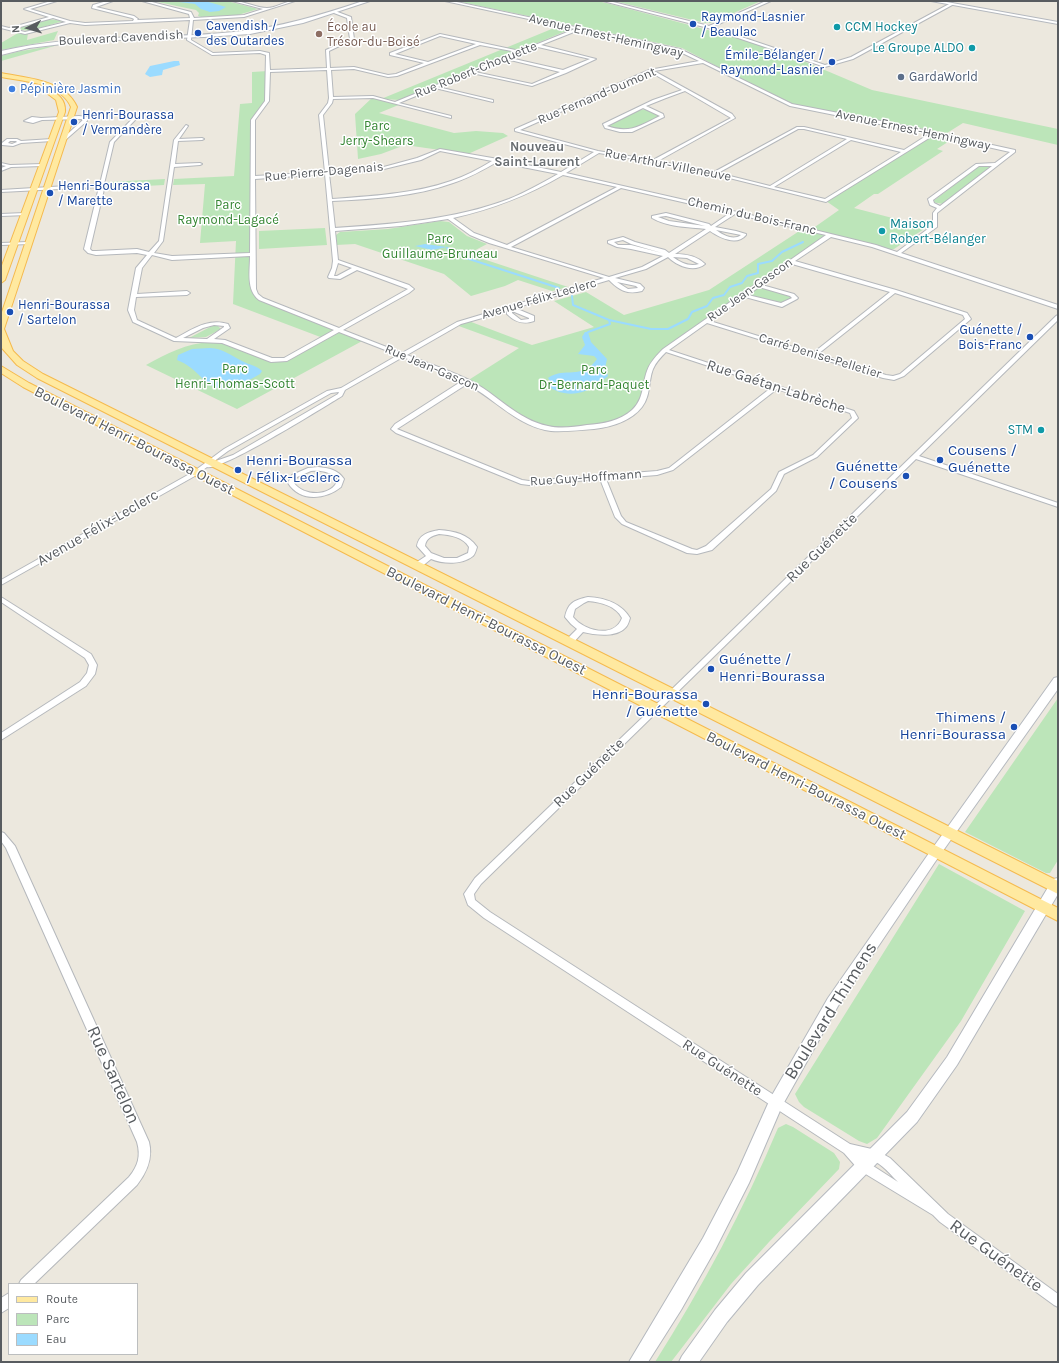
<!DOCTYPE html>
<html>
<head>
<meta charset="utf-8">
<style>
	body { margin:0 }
	#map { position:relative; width:1059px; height:1363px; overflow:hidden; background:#ece8de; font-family:Karla,sans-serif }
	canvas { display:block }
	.frame { position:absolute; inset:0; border:2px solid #585c60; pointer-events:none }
	.legend { position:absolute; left:8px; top:1283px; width:130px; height:72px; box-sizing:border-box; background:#fff; border:1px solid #bcbebf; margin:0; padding:5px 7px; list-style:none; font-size:12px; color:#585c60 }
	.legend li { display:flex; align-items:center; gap:8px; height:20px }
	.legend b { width:20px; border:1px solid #bcbebf }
	.north { position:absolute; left:8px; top:8px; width:40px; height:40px; -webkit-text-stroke:3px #fff; paint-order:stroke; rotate:265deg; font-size:11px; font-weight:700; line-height:16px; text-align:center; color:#585c60 }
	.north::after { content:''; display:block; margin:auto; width:14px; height:18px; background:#585c60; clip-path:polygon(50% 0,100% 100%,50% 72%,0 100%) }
</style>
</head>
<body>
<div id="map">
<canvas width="1059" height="1363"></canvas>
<div class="frame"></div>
<ul class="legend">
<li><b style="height:5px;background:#ffe9a0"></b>Route</li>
<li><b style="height:11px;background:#bce5b9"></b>Parc</li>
<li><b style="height:11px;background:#9bdbff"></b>Eau</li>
</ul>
<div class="north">N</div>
</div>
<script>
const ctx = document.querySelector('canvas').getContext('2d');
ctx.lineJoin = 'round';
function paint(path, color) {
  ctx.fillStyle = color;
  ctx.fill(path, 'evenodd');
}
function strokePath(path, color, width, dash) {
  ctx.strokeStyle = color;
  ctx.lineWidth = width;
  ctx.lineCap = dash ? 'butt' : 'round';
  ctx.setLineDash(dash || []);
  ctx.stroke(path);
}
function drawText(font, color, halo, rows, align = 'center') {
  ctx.font = font + ' Karla,sans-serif';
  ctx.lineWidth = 3;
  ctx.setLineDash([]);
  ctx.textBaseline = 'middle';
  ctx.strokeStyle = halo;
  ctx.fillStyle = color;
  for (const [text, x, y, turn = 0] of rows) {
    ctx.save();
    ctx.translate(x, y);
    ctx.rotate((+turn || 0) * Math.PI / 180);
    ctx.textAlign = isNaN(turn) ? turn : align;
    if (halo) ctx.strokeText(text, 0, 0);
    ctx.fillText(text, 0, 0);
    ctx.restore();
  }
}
paint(new Path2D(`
	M153,1H227L258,9L238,15L201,17L198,16L199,13L196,10Z
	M456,1H598L618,6L749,41L787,54L872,90L1058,129V145L963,123L947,133L796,105L787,103L682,48Z
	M614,1H761L711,23H705Z
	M48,19L63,21L30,31L16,29Z
	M559,26L571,29L399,100L384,99L401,104L379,113L454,133L476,131L503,133L508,136L468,154L405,145L381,154L358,159L355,114L373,97L381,99Z
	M58,31L54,40L1,50V43L18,33H28L27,40Z
	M58,45L1,61V56L21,51Z
	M268,71L267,101L253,120L256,295L364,340L237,409L146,365C169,353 191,340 218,343C238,345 266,366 286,359C298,355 311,345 323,338L233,304L236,241L200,243L205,184L173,185L174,179L234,176L240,104L252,103V72Z
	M647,109L659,116C641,125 630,136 610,126L611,123L640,110Z
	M933,133L954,138L937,149L943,151L878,194H874L854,208L927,227L894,249L889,250L812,229L839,210L826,201Z
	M990,165L988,169L943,204L932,202L979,166Z
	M165,179L164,185L106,188L108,182Z
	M440,221L449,222L467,236L487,244L468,254L568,287L552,291L518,280L505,286L471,296L444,274L355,244L336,245V235L340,232L388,229Z
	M325,228L327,245L259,249V231Z
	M804,228L830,235L673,344L656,360L639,406L617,422L558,429L533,423L467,381L519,348L456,325L466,320L532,345L594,327L554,301L586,292L624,315L709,290Z
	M764,287L790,296L792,298L781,304L753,296L750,293L759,288Z
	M212,326H218L221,329L206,337L189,338Z
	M1058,698V860L1050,873H1046L965,832Z
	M939,864L1025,911L961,1021L877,1138L867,1144L859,1141L804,1107L799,1102L795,1094Z
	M786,1124L793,1127L834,1153L840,1162L839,1169L769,1242L731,1284L671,1362H655C702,1288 744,1209 778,1128Z`), '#bce5b9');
paint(new Path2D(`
	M171,1H205L226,7L219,11L210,12L201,9L195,4Z
	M174,61H179L180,65L163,70L162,75L150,77L145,74L150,66Z
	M425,244L447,247L432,250L415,246Z
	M585,332H588L591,342L607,359L605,368L608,376C594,388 582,396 564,393C558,392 551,389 547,384L550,381L548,378C565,366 581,381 597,359L594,356L578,354L585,345L582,337Z
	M210,348C224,349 230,355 242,361C249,365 256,365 262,371L260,374C242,384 221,398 203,379C195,371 188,364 177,360L178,355L192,349Z`), '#9bdbff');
strokePath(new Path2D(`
	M447,248L466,258L559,288
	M572,296L573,305L609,320L610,324L588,332
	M609,320L651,329H668L688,319L692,312L707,306L713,298L724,295L730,287L742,283L747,276L758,273V264L772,261L782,252L803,242`), '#9bdbff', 2);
const street = new Path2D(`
	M51,1H57L30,9L70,21L85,23L133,21L134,19L132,18L92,8L93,5L107,1H113L96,7L134,16L138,19L137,20L190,18L189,14L142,1H148L191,12L194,18L244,15L263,9L232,1C244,1 257,8 267,8C276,8 285,1 295,1L244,17L193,20L191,40L213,53L260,51L269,53L270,70L327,68L326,50L350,39L347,18L334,13L335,11L351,17L354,39L329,51L330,68L354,67L388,75L396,74L424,63L390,55V53L440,34L520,51L575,29L445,1H452L680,49L792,104L901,125L1015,150V152L942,209L937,213V227L901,253L1058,305V309L872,247L831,237L795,261L896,290L967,313L971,319L904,376L894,380L883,378L707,323L669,350L854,411L858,418L817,457L784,474L776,491L712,550L697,554L687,553L622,524L615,517L600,479L529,485L521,484L396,433L391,429L395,424L462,381L403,357L345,390L342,396C324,407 220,472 207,467L203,470L202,472L1,585V580L193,472L224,449L327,391L341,388L398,355L339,332L287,361L271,362L222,343L174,341L133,322L128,310L136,268L147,255L137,253L96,255L88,253L84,249L99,187L1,192V190L100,184L110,142L134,117H136V119L114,142L104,184L105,185L90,249L92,251H96L137,249L149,252L159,241L174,140L186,125L188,126L179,139L202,138L204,139L202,140L178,141L175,164L200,163L202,164L200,165L174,167L163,241L154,253L172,256L250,253L251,120L265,101L266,55L260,53L212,55L187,40L190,20L85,25L70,23L25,34L1,28V26L9,28L49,17L24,9ZM53,18L66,22L25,32L13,29ZM579,30L678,51L699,61L649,70L515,129V131L594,152L561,172L498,159L440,149L417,158L380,168L329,171L323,115L332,103L333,99L373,98L451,118V116L399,103L435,88L493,102V100L438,87L472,73L532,86L566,73L596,59L541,45ZM440,36L476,44L428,62L395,54ZM480,45L517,52L395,102L373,96L333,97L331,70L354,69L388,77L397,76ZM538,47L590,59L563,70L510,58ZM506,59L560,72L532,84L475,72ZM703,63L790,106L929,134L904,150L804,127H797L714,172L658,161L735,118L732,114L654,71ZM327,70L329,98L328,103L319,115L325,172L255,176V120L269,101L270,72ZM650,72L682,90L653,100L603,124L605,128L620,132H632L664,117L663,114L646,106L666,98L685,91L731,118L653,160L598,151L520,130ZM643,108L660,116C640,126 629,134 607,126ZM798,129H804L847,139L770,186L718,173ZM934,135L1010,152L995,163L976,164L928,199L930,205L937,208L933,213V225L897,252L876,245L790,224L566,173L599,153L697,170L826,202ZM851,140L901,152L825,199L774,187ZM440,151L492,161C479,169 465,176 451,181C413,194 372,196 332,199L329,174L380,170L421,160ZM497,162L558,174C542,183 526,192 509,199C454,220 393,224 335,228L332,201C373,199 414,197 453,183C469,178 483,170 497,162ZM979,166H992L940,206L934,203L933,200ZM325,174L333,261L332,268L328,277L329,278L340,279L357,270L408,289L339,328L263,298L258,294L256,289L255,179ZM563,175L617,187L507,245L474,233L453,218C493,209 527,196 563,175ZM621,188L730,213L711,226L709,224L666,213L652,216V218C667,227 689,227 706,229L669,253L665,250L635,242L623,237L608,241V243L617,247L631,249L663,256L642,267L609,277L511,247ZM735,214L826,235L663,349C657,355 650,362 647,371C642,385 644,399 632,410C620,421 603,424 587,425C574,427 560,429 548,426C517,420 496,393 469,380C449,370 427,363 407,355L461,324L507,311V314C515,322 523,325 534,321V316L515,308L609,280C619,290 627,295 642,291L644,288L640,284L615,278L646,269L668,257C677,266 694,273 705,264C697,256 686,254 675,254L710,231C720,238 737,246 746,235V234L736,231L715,227ZM666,216L705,226L669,221L658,217ZM448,219L470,235L489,243L604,278L457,322L402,353L343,330L409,293L414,289L409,285L338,260L335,231L401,226ZM716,230L741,235C733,241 723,235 716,230ZM623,240L631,244L662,253L631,245H618L614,242ZM152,255L172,260L250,256C250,271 246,290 259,300L334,330L284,358H272L225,340L214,339L230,328L228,324C208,318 193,329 176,338L137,320L134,310L136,297L187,295L190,293L187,291L137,294L142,268ZM673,257L687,258L699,264C690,267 681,263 673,257ZM338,263L352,268L337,276H334ZM792,264L890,292L813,353L710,321L745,297L782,307L797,299L798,298L794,294L762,285ZM617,282L636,286L638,288L628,289ZM759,287L790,296L792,298L781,303L748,295ZM895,293L963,315L965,319L900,374L893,376L886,375L818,354ZM512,311L529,318V319L521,320L512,313ZM214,325L224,326V327L207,339L183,338L203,328ZM666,352L772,387L669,468L657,471L529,481L522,480L397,429L467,384C495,399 518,427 551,431C565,432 580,430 594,429C612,427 631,421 642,407C651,395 648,382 653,369C656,362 661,357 666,352ZM777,389L850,413L852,418L813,455L779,472L771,489L706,546L697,550L692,549L626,522L621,516L606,479L657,475L673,470ZM339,392L338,394L233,455L213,462L228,451L331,393Z
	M603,1H609L709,26L766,1H771L712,27L825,65L851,57L951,3L954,4L853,59L825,67L708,28Z
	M79,116L87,117V121L63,142L61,141V140L84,119L42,120L33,123L24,121L32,117L41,118Z
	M7,139H17L21,141L52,139L54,140L52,141L21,143L13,146L2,145V143ZM10,141H16L17,142L12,144L8,143Z
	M1,163L10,165L43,164L45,165L43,166L11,167L1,171V168L6,166L1,165Z
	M25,213H27V215L1,216V214Z
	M28,242H30V244L1,245V243Z
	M1058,315V320L919,456L1058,503V507L916,459L481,884L474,894L475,900L490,912L850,1144L876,1150L890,1158L948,1214L1058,1294V1307L1054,1305L940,1222L933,1215L859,1170L844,1153L484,918L468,905L464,894L475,878L669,692L1056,316ZM863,1157C880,1161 886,1170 898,1182L867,1162Z
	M318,467C329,468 338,470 344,479L341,487C325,500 300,502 288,483L292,475L308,468ZM311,471C321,470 331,472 338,479C333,497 304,497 294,483L297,477Z
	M439,530C454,531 468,534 477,547C476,550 475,554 473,556C462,565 443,564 431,559L420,568H414L413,566L414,564L426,556L417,546C419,534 429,532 439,530ZM439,534C451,535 463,537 469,547L468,553L457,558H444L431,553L425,546C426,538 432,536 439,534Z
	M1,597L91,654L97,665L95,674L86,686L1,740V733L80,682L87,673L89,665L85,658L1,602Z
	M588,597C605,598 621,603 630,618C629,621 628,625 626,627C617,638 595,635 583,632L572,644H566L565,642L566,640L577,629L571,624L565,617C568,603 574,600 588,597ZM588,601C601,602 616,606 622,618C614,639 584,631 573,617L575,609L584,603Z
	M1,832L4,833L15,846L149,1142C153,1158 147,1172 137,1185L34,1284H19L21,1280L129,1177C138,1166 141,1156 137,1142L6,848L1,841Z
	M9,1293V1308L1,1313V1298Z`);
const secondary = new Path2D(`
	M363,1H370L303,23L250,34L204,37L87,41L29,48L1,55V51C81,33 154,40 234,32C278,28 321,15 363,1Z
	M931,1H941L1058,22V24Z
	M1058,677V689L935,862L838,1006L782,1106L749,1183L715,1250L681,1310L648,1362H629L703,1238L737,1173L771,1097L828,998L927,856L1054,678Z
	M1058,878V894L957,1065L917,1122L758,1285L727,1322L699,1362H679L682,1356L715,1310L746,1273L907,1112L947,1057L1053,879Z`);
const primary = new Path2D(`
	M1,73C26,78 66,80 77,107L4,329L13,351L23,361L43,374L1058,881V894L37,378L17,365L1,347V315L71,107C61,83 23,81 1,77Z
	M47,89C58,93 66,100 65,112L5,280L1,283V268L59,112L56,100L44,91Z
	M1,366L29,383L1058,908V921L23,387L1,373Z`);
strokePath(street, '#b5b8bc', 2);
strokePath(secondary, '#b5b9bf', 2);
strokePath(primary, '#f5ba4e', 2);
paint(street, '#fff');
paint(secondary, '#fff');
paint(primary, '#ffe9a0');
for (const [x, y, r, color] of [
	[693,24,4,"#1a4fb4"],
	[837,27,4,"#0f9aa8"],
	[198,33,4,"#1a4fb4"],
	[319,34,4,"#8d6e63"],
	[972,48,4,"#0f9aa8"],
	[832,62,4,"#1a4fb4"],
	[901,77,4,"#5c6f8a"],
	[12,89,4,"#3f7fe0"],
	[74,122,4,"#1a4fb4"],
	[50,193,4,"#1a4fb4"],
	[882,231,4,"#0f9aa8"],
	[10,312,4,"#1a4fb4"],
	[1030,337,4,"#1a4fb4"],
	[1041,430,4,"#0f9aa8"],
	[940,460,4,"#1a4fb4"],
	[238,470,4,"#1a4fb4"],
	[906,476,4,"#1a4fb4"],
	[711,669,4,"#1a4fb4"],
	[706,704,4,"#1a4fb4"],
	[1014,727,4,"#1a4fb4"]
]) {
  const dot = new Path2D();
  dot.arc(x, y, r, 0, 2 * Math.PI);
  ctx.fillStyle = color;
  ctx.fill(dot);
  strokePath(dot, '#fff', 1.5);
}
drawText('13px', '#164399', '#fff', [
	["Raymond-Lasnier",701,17],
	["/ Beaulac",701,32],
	["Cavendish /",206,26],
	["des Outardes",206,41],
	["Émile-Bélanger /",824,55,"right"],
	["Raymond-Lasnier",824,70,"right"],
	["Henri-Bourassa",82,115],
	["/ Vermandère",82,130],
	["Henri-Bourassa",58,186],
	["/ Marette",58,201],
	["Henri-Bourassa",18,305],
	["/ Sartelon",18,320],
	["Guénette /",1022,330,"right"],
	["Bois-Franc",1022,345,"right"]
], 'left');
drawText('13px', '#785e54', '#fff', [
	["École au",327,27],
	["Trésor-du-Boisé",327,42]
], 'left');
drawText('13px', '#0d838f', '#fff', [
	["CCM Hockey",845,27],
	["Le Groupe ALDO",964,48,"right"],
	["Maison",890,224],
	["Robert-Bélanger",890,239],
	["STM",1033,430,"right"]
], 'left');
drawText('13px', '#585c60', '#fff', [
	["Avenue Ernest-Hemingway",606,36,13],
	["Boulevard Cavendish",121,38,-3],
	["Rue Robert-Choquette",476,70,-22],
	["Rue Fernand-Dumont",597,96,-23],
	["Avenue Ernest-Hemingway",913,130,12],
	["Rue Arthur-Villeneuve",668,165,11],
	["Rue Pierre-Dagenais",324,172,-5],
	["Chemin du Bois-Franc",752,216,13],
	["Rue Jean-Gascon",750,290,-35],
	["Avenue Félix-Leclerc",539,299,-16],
	["Carré Denise-Pelletier",820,356,17],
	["Rue Jean-Gascon",432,368,23],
	["Rue Guy-Hoffmann",586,478,-4]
]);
drawText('13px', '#4e5e75', '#fff', [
	["GardaWorld",909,77]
], 'left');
drawText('13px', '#366cbe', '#fff', [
	["Pépinière Jasmin",20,89]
], 'left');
drawText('13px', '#348532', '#fff', [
	["Parc",377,126],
	["Jerry-Shears",377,141],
	["Parc",228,205],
	["Raymond-Lagacé",228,220],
	["Parc",440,239],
	["Guillaume-Bruneau",440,254],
	["Parc",235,369],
	["Henri-Thomas-Scott",235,384],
	["Parc",594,370],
	["Dr-Bernard-Paquet",594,385]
]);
drawText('bold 13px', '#696e72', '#fff', [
	["Nouveau",537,147],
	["Saint-Laurent",537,162]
]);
drawText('15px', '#585c60', '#fff', [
	["Rue Gaétan-Labrèche",776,387,18],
	["Boulevard Henri-Bourassa Ouest",134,441,27],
	["Avenue Félix-Leclerc",98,528,-30],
	["Rue Guénette",822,548,-44],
	["Boulevard Henri-Bourassa Ouest",486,621,27],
	["Rue Guénette",589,773,-44],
	["Boulevard Henri-Bourassa Ouest",806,786,27],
	["Rue Guénette",722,1068,33]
]);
drawText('15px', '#164399', '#fff', [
	["Cousens /",948,451],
	["Guénette",948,468],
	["Henri-Bourassa",246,461],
	["/ Félix-Leclerc",246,478],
	["Guénette",898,467,"right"],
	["/ Cousens",898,484,"right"],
	["Guénette /",719,660],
	["Henri-Bourassa",719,677],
	["Henri-Bourassa",698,695,"right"],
	["/ Guénette",698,712,"right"],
	["Thimens /",1006,718,"right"],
	["Henri-Bourassa",1006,735,"right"]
], 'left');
drawText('18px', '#585c60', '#fff', [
	["Boulevard Thimens",831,1011,-58],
	["Rue Sartelon",113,1075,66],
	["Rue Guénette",996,1256,36]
]);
</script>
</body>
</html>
